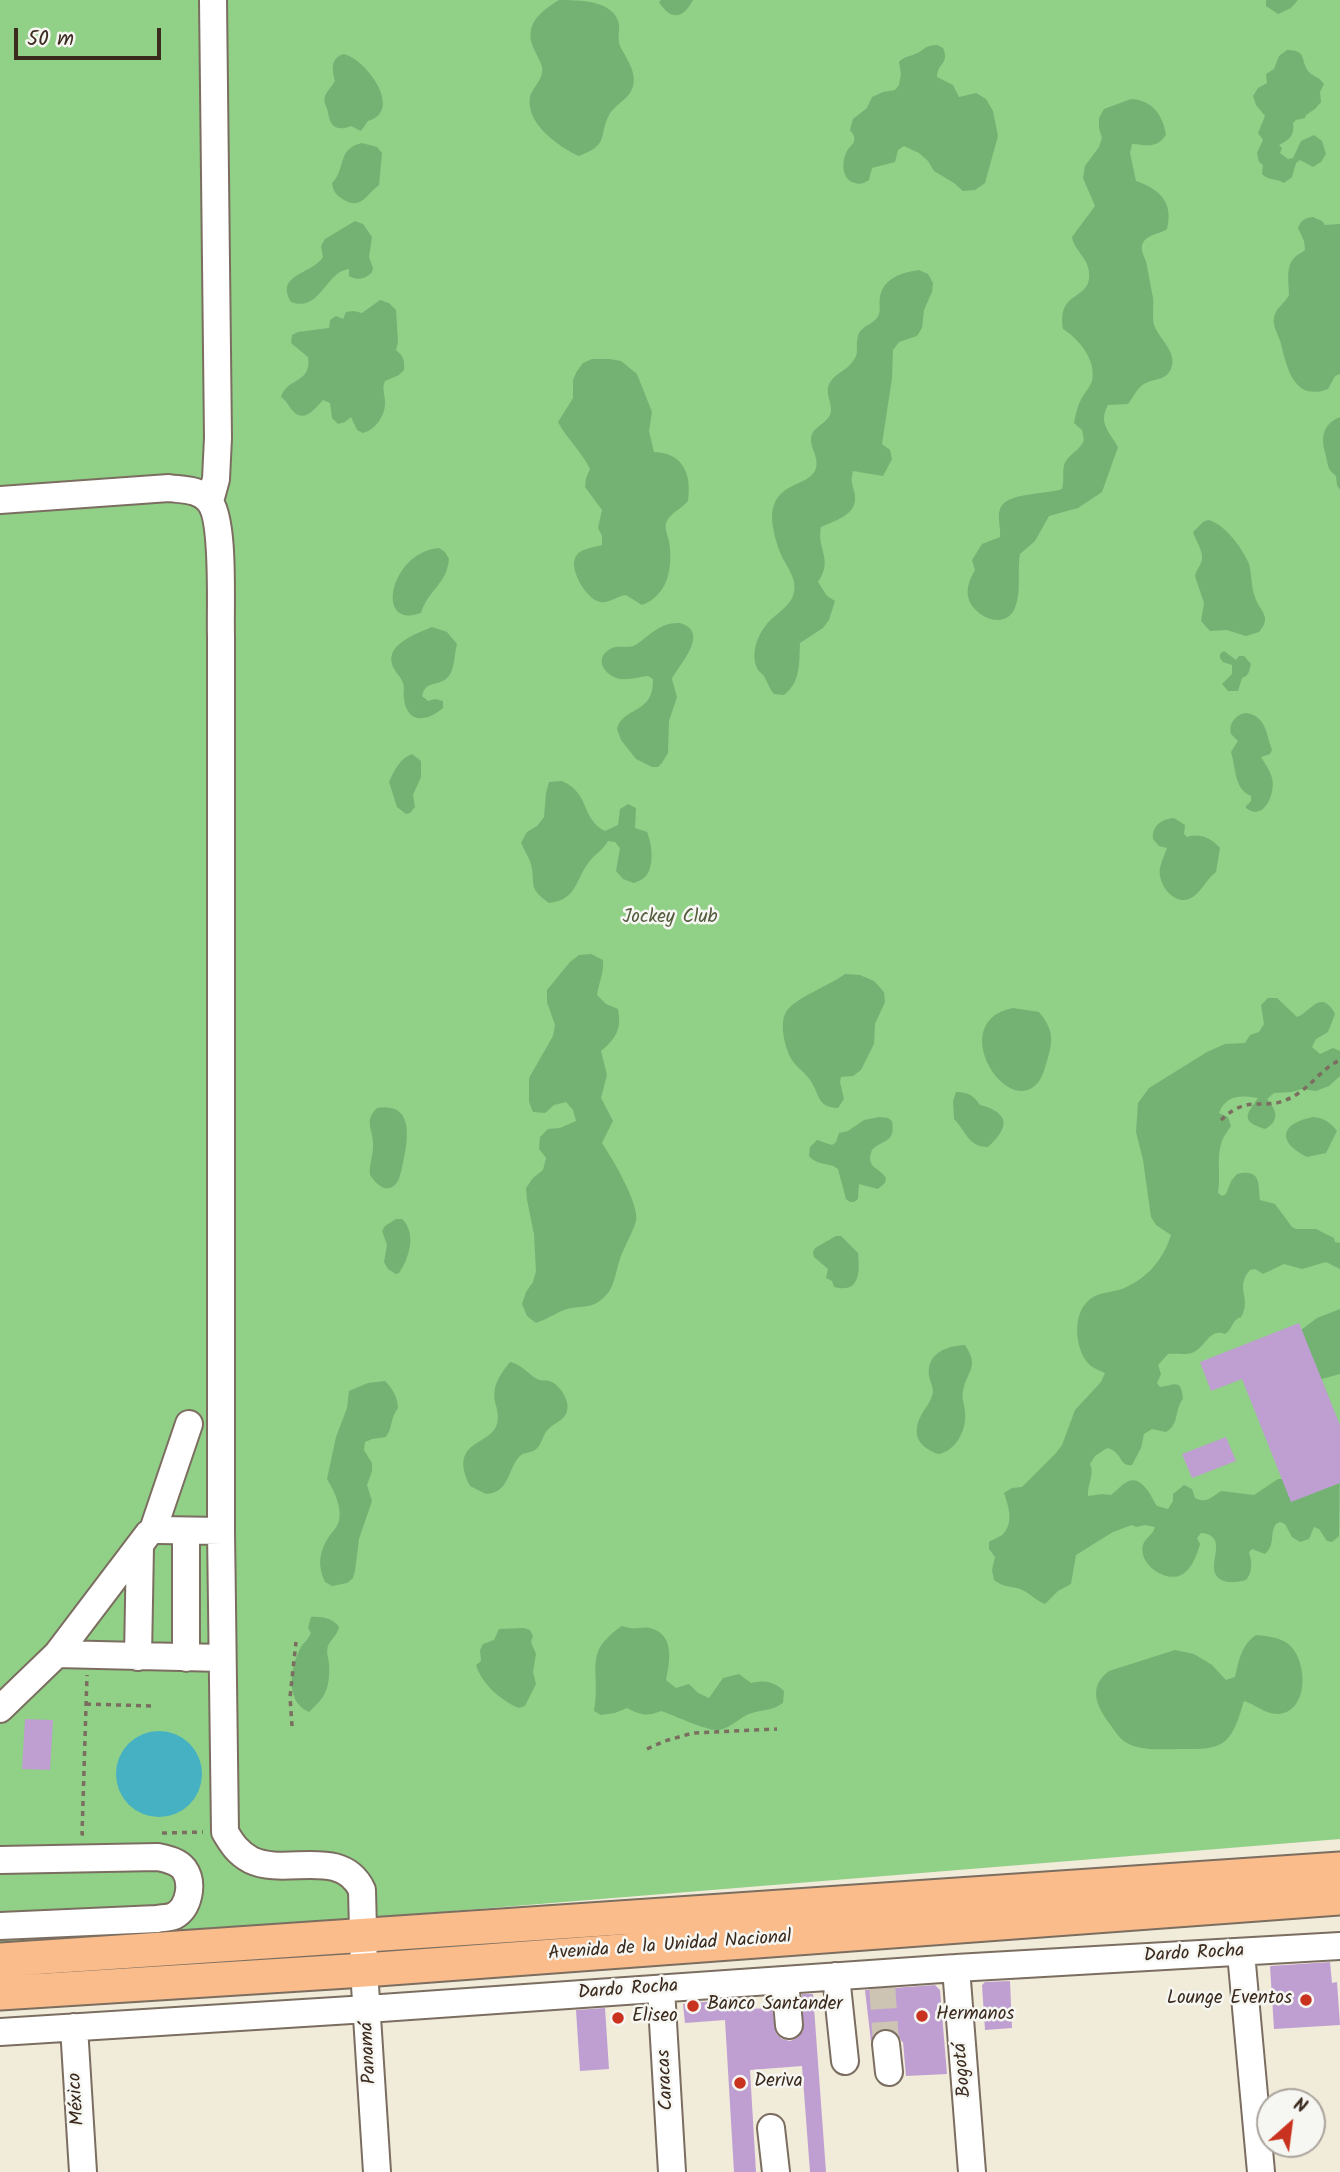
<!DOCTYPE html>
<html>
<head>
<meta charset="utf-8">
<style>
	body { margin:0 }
	#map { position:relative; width:1340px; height:2172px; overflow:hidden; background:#f1ebda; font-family:Kalam,sans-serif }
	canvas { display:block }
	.north { position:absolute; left:1256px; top:2088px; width:70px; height:70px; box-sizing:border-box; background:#f6f6f2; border:2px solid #aba49d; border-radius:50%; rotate:28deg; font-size:19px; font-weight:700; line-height:28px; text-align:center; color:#3b2a1e }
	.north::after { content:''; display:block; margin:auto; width:24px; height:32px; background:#c8321e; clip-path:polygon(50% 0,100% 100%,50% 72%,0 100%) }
	.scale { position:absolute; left:14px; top:28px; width:147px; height:32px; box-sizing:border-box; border:4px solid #3b2a1e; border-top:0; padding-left:9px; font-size:21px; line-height:24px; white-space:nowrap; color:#3b2a1e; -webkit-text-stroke:5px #f6f6f2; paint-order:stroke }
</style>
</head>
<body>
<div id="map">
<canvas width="1340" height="2172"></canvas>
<div class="north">N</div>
<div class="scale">50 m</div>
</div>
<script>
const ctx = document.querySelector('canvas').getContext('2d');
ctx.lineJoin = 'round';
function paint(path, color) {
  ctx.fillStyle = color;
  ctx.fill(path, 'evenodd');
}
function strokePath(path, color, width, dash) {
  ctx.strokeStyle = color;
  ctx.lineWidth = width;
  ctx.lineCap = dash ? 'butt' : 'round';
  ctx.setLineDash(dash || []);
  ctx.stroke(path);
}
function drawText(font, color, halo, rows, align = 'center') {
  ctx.font = font + ' Kalam,sans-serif';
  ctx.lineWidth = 5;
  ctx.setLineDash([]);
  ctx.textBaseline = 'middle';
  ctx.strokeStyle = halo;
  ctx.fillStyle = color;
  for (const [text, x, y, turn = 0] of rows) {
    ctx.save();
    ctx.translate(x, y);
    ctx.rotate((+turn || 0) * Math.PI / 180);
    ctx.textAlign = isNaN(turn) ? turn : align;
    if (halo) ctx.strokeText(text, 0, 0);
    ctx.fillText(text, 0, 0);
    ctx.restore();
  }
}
paint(new Path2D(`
	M0,0H1340V1839L219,1930L0,1944Z`), '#90d087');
paint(new Path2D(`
	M559,0C579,0 614,0 619,24C620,31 617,38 620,46C626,58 637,72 633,86C630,99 615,104 609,115C598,137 610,144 579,156C559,147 525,123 530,97C533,86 544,80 542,67C540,60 536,54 533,47C524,24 541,11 559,0Z
	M661,0H693C683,19 671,21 659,2Z
	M1266,0H1298L1291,8L1278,14L1266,6Z
	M937,45L943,48C950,64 937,63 937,77L953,85L959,97L976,93L986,99L993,111L998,136L985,183L975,190L963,191L954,183L934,171L928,161L919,153L904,146L898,150L895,162L872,168L869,180C863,184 859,185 852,182C841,177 842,160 847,151C849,147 853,145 854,141C855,135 853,134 850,130L853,119L867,108L872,97L883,92L895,90L899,85L901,74L899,62C905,56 908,57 915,54C926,50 922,46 937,45Z
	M1287,50C1309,50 1299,62 1310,73C1315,77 1320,78 1324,84L1320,92L1321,102L1315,109L1306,115L1305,118L1296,120L1293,123C1295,136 1289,140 1279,145L1282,148L1280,153L1288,159L1293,158L1301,141L1314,135L1322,141L1326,154L1321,162L1313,167L1300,160L1296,163L1292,177L1284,183C1276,178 1269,181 1262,174L1263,165L1259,162L1257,153L1263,140L1258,133L1265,116L1256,105L1253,96L1258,88L1267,83L1266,74L1274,69L1279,56Z
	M344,54C367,60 404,111 368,121L361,131L351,126C336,132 330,126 328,112C327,107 323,102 325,96C327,91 332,86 335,81C332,70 330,58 344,54Z
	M1131,99C1152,100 1163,115 1166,135C1156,149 1147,145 1132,144L1130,153L1136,181C1159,189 1174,202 1167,229C1160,234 1149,234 1144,241C1138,250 1146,257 1147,266C1149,277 1151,288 1153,298C1154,307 1152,316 1154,325C1159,339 1178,352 1171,369C1166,381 1154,378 1144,384C1137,388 1133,398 1128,404L1108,405C1098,423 1109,431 1118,447L1102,492L1078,508L1049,516L1035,541L1020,554C1017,571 1022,594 1014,610C1003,631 971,615 968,596C966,587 971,577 975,570L972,560L982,544L1000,537C1001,528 997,518 1000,509C1006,492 1045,495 1062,489C1065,478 1061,468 1066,461C1071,453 1080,450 1084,440L1082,430L1074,423C1076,413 1078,404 1083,396C1086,391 1090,387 1092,381C1097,361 1079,339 1063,329C1057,288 1092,302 1089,272C1088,258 1074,250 1072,237L1095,206L1083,178L1085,166L1099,147L1102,138L1099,128V118L1104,109Z
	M362,143L377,147L382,153L379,185C365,195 361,212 341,198C335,194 333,190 332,183C347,168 336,149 362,143Z
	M1313,217L1322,221L1325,225L1340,224V374L1335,376L1328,389C1294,402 1287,368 1281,344C1279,335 1272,326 1274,317C1276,308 1285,303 1289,295C1289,283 1285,266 1295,257C1298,254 1302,253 1305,250L1304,241L1298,228C1301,220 1305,218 1313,217Z
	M355,221L363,224L372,237L369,257L373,268L372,272C366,279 357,281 349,276V269C326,271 320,313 291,302C275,274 311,275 323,257L321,246L325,239Z
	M919,270L928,274L933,283L932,292L924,310L922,328L917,336L899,342L893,350L892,378L882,444L890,450L892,459L883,476L853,471C849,486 856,489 855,499C855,516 833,521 821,527C816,549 834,559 818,582L827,596L835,601L829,620L823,628L800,643C799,663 801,682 784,695L774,694C769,688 768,683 764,676C760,671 760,674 757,668C749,650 761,627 775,616C783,609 792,603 794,592C797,580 788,568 782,557C777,546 772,529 772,516C774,480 810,488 816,468C819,457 810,448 811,438C813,427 822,426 828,418C836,409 826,398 828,388C831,374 846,372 853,361C860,353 855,346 858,336C861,325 875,325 879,314C881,308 878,300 881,293C886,277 904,272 919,270Z
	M380,300L389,303L396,310L398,342L396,350C403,356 405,360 404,370L399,375L385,381C381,390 386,396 385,405C384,417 375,430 363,433L357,430L351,417L345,422L338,424L332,418L330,403L323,400C316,407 305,424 293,411C288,406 288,402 281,397C287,377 312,384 308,357L291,343L292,335L298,332L329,328L330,320L336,316L343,319L346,312L354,311L362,313Z
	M592,359H610L621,361L637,374L652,412L649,431L654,452C683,453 692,474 688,501C682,508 673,512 668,519C663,526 667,533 669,541C673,566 669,595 642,605L626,595C617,596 608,604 600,602C586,599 568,568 576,556C581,548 593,548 602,545V536L598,528L602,510L585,487L586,478L590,469C582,452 567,439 558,422L573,398V380L577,371L583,363Z
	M1340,417V490L1337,485L1336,476C1328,470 1328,466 1326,456C1321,439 1321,425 1340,417Z
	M1208,520C1224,523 1243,549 1249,564C1252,575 1251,587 1255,597C1259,611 1273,616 1259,632L1246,636L1227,630L1210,631L1201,621L1204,603L1195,576C1196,570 1201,565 1202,560C1203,549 1196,542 1193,532L1203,522Z
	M439,548L445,552L449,559C447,584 427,591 421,613C374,630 390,552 439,548Z
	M680,623C712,632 677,667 672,679L677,697L669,721L668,753L662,763L658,767H652L636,759L621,740L617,729C623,706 654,715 653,679L648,676C639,677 630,680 620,679C605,676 593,659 610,649C619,644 629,650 637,644C651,634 661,622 680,623Z
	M432,627L447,632L457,644C454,654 455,670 448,677C439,687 426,679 422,696L428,701L435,699L443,701V708C427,722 407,724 404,699C403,693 405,688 403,683C401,676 394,672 392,664C386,643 419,633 432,627Z
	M1224,651L1236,660L1239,656H1244L1251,664C1249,671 1249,676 1242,678L1238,691H1228L1222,684L1232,674V665L1223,662L1220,658V654Z
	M1246,713C1266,716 1266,733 1272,750L1270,754L1261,757C1265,764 1270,770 1272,778C1276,793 1264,822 1246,808V806L1251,801V796C1234,789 1236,768 1231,752L1238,741L1231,734C1228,724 1236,714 1246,713Z
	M412,754L421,761V777L413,795L415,807L410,813L406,814L397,807L389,782C394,771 400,758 412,754Z
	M562,781C591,794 580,818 605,831L618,825L620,809L628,804L636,808L635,828L647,832C652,844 655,867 645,877C642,880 638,881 634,883L623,879L616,871L620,848L615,842L608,841C603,850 595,854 589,862C575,880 577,900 549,903C527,887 536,886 531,864C529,857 524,850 521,843L527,832L537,826L544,817L546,793L549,782Z
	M1174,818L1185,825L1184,834L1187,837C1200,833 1211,838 1220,848L1216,872C1206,879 1201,894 1189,899C1173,905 1157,883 1160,868C1161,862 1165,854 1167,848L1159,846L1153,839C1152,826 1161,819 1174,818Z
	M591,954L603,960C604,973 599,982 597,995L606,1004L618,1009C622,1028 616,1039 601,1051L607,1075L601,1098L613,1121L602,1143C612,1158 640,1205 636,1221C632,1235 623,1248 619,1262C614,1277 615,1289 601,1300C592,1308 582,1306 571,1308C558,1311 548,1319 536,1323L527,1316L522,1304L526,1292L533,1282L536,1271L534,1234L527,1200L526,1188L533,1178L543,1170L546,1158L539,1149L540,1137L548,1129L560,1128L576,1121L573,1110L566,1102L554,1105L545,1113L533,1112L529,1102V1078L553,1036L555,1025L547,1002V990L570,962L579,955Z
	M845,974L860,975L874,981L884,992L885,1002L875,1024L874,1044L861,1070L853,1076L841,1077L840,1082L844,1099L838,1108C817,1108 820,1094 810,1080C805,1072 797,1068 792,1060C785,1049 779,1024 786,1012C794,998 831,985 845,974Z
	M1268,998H1277L1297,1017C1309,1014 1321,987 1335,1014L1328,1032L1316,1039L1312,1047L1320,1054L1333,1048L1340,1051V1076L1329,1086L1316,1091L1302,1089L1292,1092L1274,1093L1267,1099C1277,1110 1280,1121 1265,1129C1240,1121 1246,1115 1258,1098C1240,1095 1226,1095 1219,1113L1228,1117L1231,1126C1228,1131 1224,1135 1222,1141C1216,1157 1221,1176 1218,1193L1222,1196L1226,1194L1231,1181L1237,1174C1262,1168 1258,1185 1260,1200L1275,1204L1292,1227L1296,1229H1316L1334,1238L1335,1242L1340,1243V1269L1326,1262L1302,1269L1284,1264L1263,1274L1255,1269L1250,1270C1235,1287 1250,1297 1243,1313C1239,1322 1241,1314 1235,1321C1231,1326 1231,1330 1225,1334C1208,1328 1207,1347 1192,1353C1185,1355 1175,1353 1168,1354L1158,1365L1161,1374L1157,1383L1160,1387C1174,1386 1181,1377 1183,1399C1174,1410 1180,1424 1166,1432L1152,1429L1144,1434L1141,1448L1132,1465C1119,1467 1123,1452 1107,1448L1095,1456L1090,1464C1095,1475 1087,1484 1088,1496L1102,1494L1111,1495C1124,1484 1133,1470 1148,1491C1152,1496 1153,1501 1157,1506L1168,1509L1173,1501V1494L1184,1485L1192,1489L1195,1498C1206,1504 1212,1497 1221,1491L1254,1495L1278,1479H1282L1340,1449L1339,1536L1332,1542L1327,1541L1319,1529L1314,1527L1309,1539L1300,1542L1292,1537L1285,1524L1280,1522L1276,1524C1269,1535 1276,1543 1265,1554L1252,1549L1249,1552C1252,1563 1253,1571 1246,1580C1235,1583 1216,1585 1214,1569C1213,1555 1225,1535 1201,1533L1197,1538L1200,1544C1197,1555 1191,1572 1179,1576C1163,1581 1138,1563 1143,1545C1145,1538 1153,1535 1155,1527L1145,1525L1136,1527L1132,1525L1113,1532L1076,1555L1071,1584L1058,1591L1045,1604C1036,1601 1029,1592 1020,1589C1010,1586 1003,1587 994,1580L992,1570L995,1557L989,1549V1542C993,1539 1001,1537 1004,1533C1014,1521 1008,1505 1004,1493L1012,1488L1022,1487L1056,1453L1062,1445L1075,1410L1101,1382L1105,1373C1101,1371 1095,1369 1091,1366C1075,1353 1072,1316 1087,1302C1096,1292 1110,1293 1122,1289C1147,1279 1163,1260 1171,1235L1156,1225L1151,1217L1143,1160L1136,1132L1138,1103L1149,1088L1207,1052L1225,1044L1245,1043L1250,1035L1259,1032L1264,1024L1261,1005Z
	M1013,1008L1039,1012C1052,1028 1054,1038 1048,1057C1046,1064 1044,1072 1041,1078C1012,1127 942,1022 1013,1008Z
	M956,1092C968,1092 973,1095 980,1105C1011,1113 1009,1128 988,1147C968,1147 966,1131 954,1119L953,1101Z
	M377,1108C415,1102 408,1140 403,1163C401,1171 400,1183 392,1187C383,1192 375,1182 370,1175C369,1164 373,1156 373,1146C374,1131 363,1121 377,1108Z
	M879,1117L888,1118L892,1121C896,1143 883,1139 872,1150C865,1168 878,1166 886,1178L885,1183L878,1189L859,1184L858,1199L854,1202H850L846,1199L838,1169C828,1161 819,1167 809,1156L810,1147L817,1140L832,1145L836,1142L839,1133L848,1131L864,1120Z
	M1313,1117C1324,1118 1330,1122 1337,1131L1326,1153L1307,1157C1277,1142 1279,1124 1313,1117Z
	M396,1219H402C417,1233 409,1259 399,1273L396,1274L388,1269L384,1262L387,1245L382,1231L385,1226Z
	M836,1236H841L858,1253C860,1272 860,1294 834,1287L832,1281L826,1278L828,1269L814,1257L813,1252L815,1248Z
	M1340,1309V1374L1318,1380L1301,1330L1317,1318Z
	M965,1345C980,1368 967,1370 963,1391C961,1398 965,1405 965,1413C967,1430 955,1452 938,1454C916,1446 911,1432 923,1412C927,1406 932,1399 933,1392C933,1387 930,1381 929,1376C926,1353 947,1346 965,1345Z
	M510,1362C521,1364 527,1373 537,1379C542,1382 547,1379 552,1382C563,1388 574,1408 563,1418C558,1423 551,1425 546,1432C542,1438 541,1446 535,1450C530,1453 524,1452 520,1456C507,1469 510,1493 486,1494L470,1486C447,1440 491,1446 497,1424C499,1416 497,1409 495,1402C492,1385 500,1375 510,1362Z
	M385,1381C393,1389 398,1398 398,1408C390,1418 393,1427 386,1437L372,1439L365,1442L364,1450L372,1463V1471L367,1485L372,1501L359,1539L355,1571L353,1578L347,1583L332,1586L325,1582C317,1565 319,1551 330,1535C334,1530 337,1527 339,1521C342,1507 334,1490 327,1479L336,1437L347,1408L349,1391L368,1383Z
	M311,1617C321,1616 333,1618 339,1627C337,1636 331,1639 328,1646C326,1651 328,1657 329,1663C330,1687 327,1696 309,1712C284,1702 291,1665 301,1647C305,1641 308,1640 311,1633L308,1628Z
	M622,1626C636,1631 639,1626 650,1628C675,1634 670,1662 666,1680L676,1688L689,1684L698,1693L709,1698L723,1678L739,1674L751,1683C765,1680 773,1681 784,1691L783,1703C771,1711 765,1709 752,1713C740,1716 731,1729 718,1730C706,1731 674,1715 661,1711C647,1717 640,1715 627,1708L615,1713L601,1715L594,1711C602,1670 581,1654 622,1626Z
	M524,1628L530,1630L533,1636L531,1642L536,1654L533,1672L536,1684L525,1706L519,1708C500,1700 482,1684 476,1665L481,1661L480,1650L483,1644L494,1640L499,1629Z
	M1256,1635C1266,1636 1278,1637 1287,1643C1308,1658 1310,1711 1279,1714C1266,1715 1255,1704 1244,1701C1231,1745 1225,1750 1180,1749C1163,1749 1148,1751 1131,1745C1119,1740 1116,1732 1109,1723C1096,1705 1088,1687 1109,1671L1175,1650L1194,1654L1212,1665L1226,1680L1235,1677C1239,1661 1241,1645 1256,1635Z`), '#74b274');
paint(new Path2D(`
	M116 1774a43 43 0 1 1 86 0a43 43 0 1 1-86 0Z`), '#45b1c3');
paint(new Path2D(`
	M1299,1323L1340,1425V1483L1291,1502L1242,1379L1211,1391L1200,1362Z
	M1226,1437L1236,1461L1192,1478L1182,1454Z
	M25,1719L53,1720L50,1770L22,1769Z
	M1330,1962L1332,1983L1337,1982L1340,2025L1274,2029L1270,1966Z
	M1010,1981L1012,2028L985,2030L982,1985L985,1982Z
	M935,1985L940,1990L947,2074L906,2076L903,2042H902L898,2034L892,2029L884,2028L876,2032L871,2042L865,1990Z
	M802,1994H813L826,2172H810L802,2066L750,2070L756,2172H734L725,2020L685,2023L683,2004L746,1998L747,2009L772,2008L776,2033L782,2039L790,2041L797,2038L803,2031Z
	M605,2008L609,2069L580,2071L576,2010Z`), '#bf9fd1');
strokePath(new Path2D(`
	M882,1983L886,2044`), '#cdc4b4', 26, [26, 13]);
const minor = new Path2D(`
	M0,500L169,488C183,490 200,489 209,501C225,519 220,609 221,636V1531L225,1832C232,1844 238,1853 251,1860C286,1877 341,1846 362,1890L364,1970L377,2172
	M210,501L216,479L218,438L213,0
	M153,1530L189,1424
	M57,1654L148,1534L153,1530H159L221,1531
	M138,1657L140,1545
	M186,1658V1531
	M0,1709L57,1654L222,1658
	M0,1860L158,1857C167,1859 178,1861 184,1869C194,1883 189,1908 174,1916C169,1918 162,1918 157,1919L0,1926
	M1241,1953L1261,2172
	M956,1968L972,2172
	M836,1976L845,2061
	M785,1980L789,2025
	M661,1989L672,2172
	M74,2027L83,2172
	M0,2032L367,2009L956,1968L1340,1946
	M886,2044L889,2072
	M771,2128L776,2172`);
const major = new Path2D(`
	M0,1960L1340,1869
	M0,1993L364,1970L1340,1898`);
strokePath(minor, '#7b6e60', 30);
strokePath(major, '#7b6e60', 37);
strokePath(new Path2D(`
	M1221,1120C1250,1092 1264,1113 1292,1097C1310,1088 1322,1068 1340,1060
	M86,1704L152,1706
	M292,1726L290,1697L296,1642
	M647,1749L665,1741L693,1733L777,1729
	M162,1833L203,1832
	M84,1834H82L87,1675`), '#7b6e60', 3.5, [5, 5]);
strokePath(minor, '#fff', 26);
strokePath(major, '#fabc8b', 33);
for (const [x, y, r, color] of [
	[1306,2000,7,"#c8321e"],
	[693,2006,7,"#c8321e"],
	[922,2016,7,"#c8321e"],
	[618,2018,7,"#c8321e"],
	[740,2083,7,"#c8321e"]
]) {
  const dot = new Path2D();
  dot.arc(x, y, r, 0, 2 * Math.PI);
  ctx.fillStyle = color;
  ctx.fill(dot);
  strokePath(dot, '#f6f6f2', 2.5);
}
drawText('19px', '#545c3e', '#f6f6f2', [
	["Jockey Club",670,919]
]);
drawText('19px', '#3b2a1e', '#f6f6f2', [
	["Avenida de la Unidad Nacional",670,1947,-4],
	["Dardo Rocha",1194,1955,-3],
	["Dardo Rocha",628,1991,-4],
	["Panamá",370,2053,-93],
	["Bogotá",964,2070,-95],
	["Caracas",667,2080,-93],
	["México",78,2099,-94]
]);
drawText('19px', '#3b2a1e', '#f6f6f2', [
	["Lounge Eventos",1292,2000,"right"],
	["Banco Santander",707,2006],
	["Hermanos",936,2016],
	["Eliseo",632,2018],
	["Deriva",754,2083]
], 'left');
</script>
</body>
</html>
